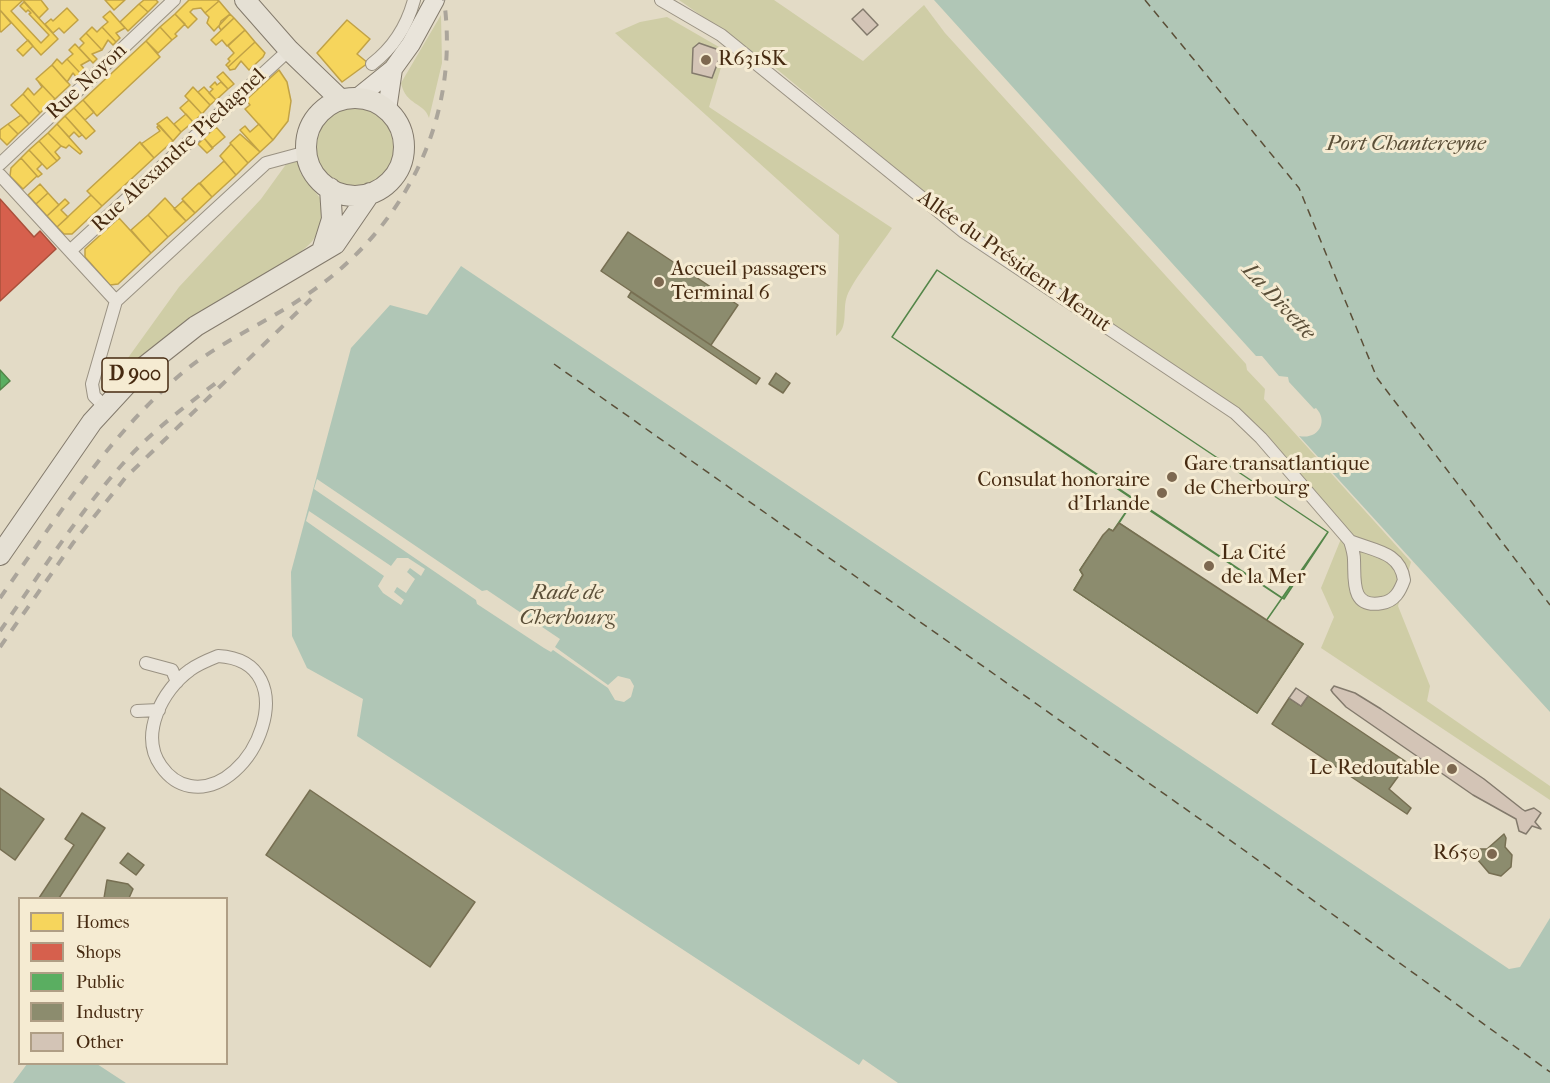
<!DOCTYPE html>
<html>
<head>
<meta charset="utf-8">
<style>
	body { margin:0 }
	#map { position:relative; width:1550px; height:1083px; overflow:hidden; background:#e3dbc6; font-family:"IM FELL French Canon",serif }
	canvas { display:block }
	.legend { position:absolute; left:18px; top:897px; width:210px; height:168px; box-sizing:border-box; background:#f5ebd2; border:2px solid #af9e85; margin:0; padding:8px 10px; list-style:none; font-size:18px; color:#462a11 }
	.legend li { display:flex; align-items:center; gap:12px; height:30px }
	.legend b { width:30px; border:2px solid #af9e85 }
</style>
</head>
<body>
<div id="map">
<canvas width="1550" height="1083"></canvas>
<ul class="legend">
<li><b style="height:16px;background:#f6d55c"></b>Homes</li>
<li><b style="height:16px;background:#d6604d"></b>Shops</li>
<li><b style="height:16px;background:#5aae61"></b>Public</li>
<li><b style="height:16px;background:#8c8c6e"></b>Industry</li>
<li><b style="height:16px;background:#d3c4b6"></b>Other</li>
</ul>
</div>
<script>
const ctx = document.querySelector('canvas').getContext('2d');
ctx.lineJoin = 'round';
function paint(path, color) {
  ctx.fillStyle = color;
  ctx.fill(path, 'evenodd');
}
function strokePath(path, color, width, dash) {
  ctx.strokeStyle = color;
  ctx.lineWidth = width;
  ctx.lineCap = dash ? 'butt' : 'round';
  ctx.setLineDash(dash || []);
  ctx.stroke(path);
}
function drawText(font, color, halo, rows, align = 'center') {
  ctx.font = font + ' "IM FELL French Canon",serif';
  ctx.lineWidth = 6;
  ctx.setLineDash([]);
  ctx.textBaseline = 'middle';
  ctx.strokeStyle = halo;
  ctx.fillStyle = color;
  for (const [text, x, y, turn = 0] of rows) {
    ctx.save();
    ctx.translate(x, y);
    ctx.rotate((+turn || 0) * Math.PI / 180);
    ctx.textAlign = isNaN(turn) ? turn : align;
    if (halo) ctx.strokeText(text, 0, 0);
    ctx.fillText(text, 0, 0);
    ctx.restore();
  }
}
paint(new Path2D(`
	M679,0H774L863,61L924,5L945,33L1246,364L1247,370L1265,389L1264,399L1411,562L1398,606L1430,686L1427,701L1550,786V800L1321,648L1334,617L1321,588L1345,529L1247,417L952,215L773,66Z
	M441,15L442,63L429,118C424,102 406,106 401,83Z
	M667,17L726,51L709,107L892,228C881,245 853,280 847,296C842,310 849,327 836,336L839,235L615,33L640,22Z
	M316 147a40 40 0 1 1 80 0a40 40 0 1 1-80 0Z
	M297,159L301,174L324,203C323,233 315,242 291,259L107,387L179,287L261,199L287,163Z`), '#cfcda6');
paint(new Path2D(`
	M934,0H1550V712L1299,436C1318,440 1329,422 1316,408L1314,409L1289,382L1288,377L1279,376L1262,356H1256Z
	M461,266L1509,969L1520,967L1550,918V1083H898L863,1059L859,1065L357,736L363,699L307,668L292,636L291,572L351,348L390,305L427,315Z
	M27,1064H97L126,1083H13Z`), '#b0c6b6');
paint(new Path2D(`
	M317,479L482,591L487,590L560,639L555,647L608,685L618,676L630,679L634,686L631,697L624,702L615,700L608,688L553,650L551,652L544,648L477,604L476,600L314,489Z
	M309,511L391,566L397,558H408L425,569L421,576L410,568L407,572L415,579L406,593L397,587L394,592L404,600L401,605L383,593L378,586L384,576L306,521Z`), '#e3dbc6');
const homes = new Path2D(`
	M0,0H23L11,11L41,43L49,35L29,14L31,13L28,10L26,12L20,6L24,2L58,39L41,55L0,10Z
	M23,0H41L48,9L39,18Z
	M105,0H125L114,10Z
	M144,0H156L158,2L148,12L139,4Z
	M189,0H217L219,1L205,13L201,8L193,9L190,12L197,19L188,28L175,14Z
	M219,1L230,14L214,31L207,23L209,17L205,13Z
	M139,4L148,12L128,31L120,22Z
	M67,8L78,20L64,33L59,28L53,33L45,24L51,19L53,21Z
	M0,10L11,23L1,32L0,31Z
	M110,11L125,28L116,33L120,38L116,42L102,27L108,22L103,17Z
	M175,14L185,24L175,34L177,36L172,40L160,27Z
	M230,14L234,18L221,30L219,27L221,21Z
	M234,18L245,30L227,46L222,40L216,45L211,40Z
	M347,20L370,39L357,54L368,63L342,82L317,53Z
	M92,27L97,32L102,27L116,42L113,45L108,40L102,50L86,33Z
	M160,27L172,40L158,53L146,41Z
	M245,30L255,42L228,67L226,65L230,61L228,59L234,53L228,46Z
	M86,33L102,50L92,54L97,59L93,63L79,48L84,43L80,39Z
	M28,40L33,46L23,56L17,50Z
	M146,41L160,57L97,116L83,100Z
	M255,42L265,53L263,57L249,70L241,61L235,69L230,70L228,67Z
	M75,44L90,60L81,65L85,70L81,74L67,59L73,54L69,50Z
	M57,59L62,64L67,59L81,74L77,78L73,73L67,82L52,65Z
	M52,65L70,85L55,99L36,79Z
	M279,70L287,82L291,101L288,121L273,140L245,109L250,105L246,100Z
	M223,72L234,84L228,89L217,77Z
	M38,81L55,99L40,113L23,94L28,88L34,95L42,87Z
	M215,82L217,85L221,82L228,89L216,100L209,93L213,89L210,87Z
	M193,87L210,105L202,114L185,96Z
	M204,87L216,100L210,105L198,92Z
	M23,94L40,113L29,124L11,105Z
	M83,100L94,112L85,120L74,108Z
	M189,100L202,114L193,122L180,108Z
	M74,108L95,131L86,139L65,116Z
	M186,114L193,122L181,132L174,124Z
	M21,115L29,124L18,134L8,124Z
	M65,116L82,135L79,137L74,132L69,137L57,124Z
	M167,117L181,132L173,141L157,124Z
	M8,124L18,134L7,145L0,138V130Z
	M57,124L82,152L80,154L69,145L66,148L61,146L48,133Z
	M259,124L273,140L260,152L240,130L245,126L250,132Z
	M159,125L173,141L154,158L141,144L160,131L157,127Z
	M216,127L225,137L212,148L204,138Z
	M48,133L61,146L55,152L60,158L57,161L39,141Z
	M240,134L260,152L248,163L230,143Z
	M204,138L213,148L207,153L198,144Z
	M39,141L57,161L47,169L29,150Z
	M140,142L154,158L102,206L87,191Z
	M231,144L248,163L236,175L220,156Z
	M29,150L42,164L37,169L42,174L38,177L21,158Z
	M21,158L37,176L23,189L10,176L11,168Z
	M224,161L236,175L212,197L200,183Z
	M199,183L212,197L195,213L182,199Z
	M40,184L48,193L36,204L28,195Z
	M48,193L59,205L47,216L36,204Z
	M91,195L102,206L72,234H64L57,227Z
	M165,198L186,221L168,237L148,215Z
	M65,199L69,203L61,210L68,217L57,227L47,216Z
	M183,201L195,213L186,221L174,209Z
	M148,215L168,237L151,253L131,230Z
	M119,218L151,253L118,284L110,285L85,257V249Z`);
paint(homes, '#f6d55c');
strokePath(homes, '#c1a246', 1.5);
const shops = new Path2D(`
	M0,199L34,237L40,231L56,249L0,301Z`);
paint(shops, '#d6604d');
strokePath(shops, '#ab503b', 1.5);
const public = new Path2D(`
	M937,270L1328,532L1284,599L892,337Z
	M937,270L1328,532L1266,621L1303,644L1257,713L1074,590L1083,575L1080,570L1092,552L1109,529L1113,531L1134,500L892,337Z
	M0,370L10,381L0,390Z
	M1134,500L1282,598L1266,621L1119,523Z`);
paint(public, '#5aae61');
strokePath(public, '#548649', 1.5);
const industry = new Path2D(`
	M628,232L738,305L711,345L601,271Z
	M631,292L760,378L756,384L628,297Z
	M776,373L790,383L783,393L769,384Z
	M1119,523L1303,644L1257,713L1074,590L1083,575L1080,570L1092,552L1103,535L1109,529L1113,531Z
	M1308,696L1408,763L1389,789L1411,808L1407,814L1272,724L1289,698L1301,706Z
	M0,788L44,819L15,860L0,849Z
	M310,790L475,902L430,967L266,855Z
	M82,813L105,828L59,898H39L74,845L65,839Z
	M1504,834L1506,838L1505,847L1512,855L1511,867L1501,876L1489,873L1472,853L1477,849H1487Z
	M128,853L144,865L136,875L120,863Z
	M107,880L128,884L133,889L129,898H104Z`);
paint(industry, '#8c8c6e');
strokePath(industry, '#776f52', 1.5);
strokePath(new Path2D(`
	M1145,0L1299,188L1377,378L1550,605
	M554,364L1241,848L1550,1072`), '#5b4f38', 1.5, [8, 6]);
const building = new Path2D(`
	M863,9L878,25L867,35L852,19Z
	M699,43L722,51L712,78L692,73L693,48Z
	M1334,686L1355,693L1381,709L1484,779L1522,809L1525,811L1534,808L1541,813L1535,822L1541,829L1532,826L1526,834L1519,831L1516,819L1473,795L1346,707L1333,693L1331,690Z
	M1296,688L1308,696L1301,706L1289,698Z`);
paint(building, '#d3c4b6');
strokePath(building, '#837a6c', 1.5);
const street = new Path2D(`
	M661,0L721,35L964,232L1235,413L1261,438L1350,541
	M372,64C393,48 407,26 414,0
	M0,164L174,0
	M0,175L116,301
	M70,251L289,50
	M116,301L266,163L307,152
	M105,407L94,396L92,384L116,301
	M1350,541C1373,551 1400,551 1404,580C1400,591 1395,601 1382,603C1350,609 1355,579 1354,560C1354,554 1352,547 1350,541Z
	M218,656C308,661 255,797 190,786C178,784 168,776 161,766C139,735 162,690 190,670C198,664 208,660 218,656Z
	M146,663L172,670L177,682
	M137,711L159,710`);
const secondary = new Path2D(`
	M357,98L393,69L411,44L435,0
	M387,110L393,69`);
const primary = new Path2D(`
	M245,0L289,50L341,100
	M306 147a49 49 0 1 1 98 0a49 49 0 1 1-98 0Z
	M322,251L332,219L330,188
	M0,555L92,422L139,371L196,326L335,244L370,193`);
strokePath(street, '#9a9283', 14);
strokePath(secondary, '#837a6c', 20);
strokePath(primary, '#837a6c', 22);
strokePath(street, '#e9e4da', 12);
strokePath(secondary, '#e9e4da', 18);
strokePath(primary, '#e5e0d4', 20);
strokePath(new Path2D(`
	M0,598C53,523 103,444 172,382C210,346 259,327 302,298C402,233 461,121 444,0
	M0,631C41,573 80,510 129,457C156,428 188,404 220,380
	M0,647L73,543L126,477L311,299`), '#aba59b', 4, [10, 10]);
for (const [x, y, r, color] of [
	[706,60,6,"#7d6850"],
	[659,282,6,"#7d6850"],
	[1172,477,6,"#7d6850"],
	[1162,493,6,"#7d6850"],
	[1209,566,6,"#7d6850"],
	[1452,769,6,"#7d6850"],
	[1492,854,6,"#7d6850"]
]) {
  const dot = new Path2D();
  dot.arc(x, y, r, 0, 2 * Math.PI);
  ctx.fillStyle = color;
  ctx.fill(dot);
  strokePath(dot, '#f5ebd2', 2);
}
for (const [x, y, w] of [
	[135,375,66]
]) {
  const box = new Path2D();
  box.roundRect(x - w / 2, y - 17, w, 34, 4.5);
  ctx.fillStyle = '#f5ebd2';
  ctx.fill(box);
  strokePath(box, '#462a11', 1.5);
}
drawText('bold 20px', '#462a11', null, [
	["D 900",135,375]
]);
drawText('21px', '#462a11', '#f5ebd2', [
	["R631SK",718,60],
	["Accueil passagers",671,270],
	["Terminal 6",671,294],
	["Gare transatlantique",1184,465],
	["de Cherbourg",1184,489],
	["Consulat honoraire",1150,481,"right"],
	["d'Irlande",1150,505,"right"],
	["La Cité",1221,554],
	["de la Mer",1221,578],
	["Le Redoutable",1440,769,"right"],
	["R650",1480,854,"right"]
], 'left');
drawText('21px', '#462a11', '#f5ebd2', [
	["Rue Noyon",87,82,-43],
	["Rue Alexandre Piedagnel",179,151,-43],
	["Allée du Président Menut",1014,262,35]
]);
drawText('italic 22px', '#5b4f38', '#f5ebd2', [
	["Port Chantereyne",1406,145],
	["La Divette",1278,302,47],
	["Rade de",567,594],
	["Cherbourg",567,619]
]);
</script>
</body>
</html>
